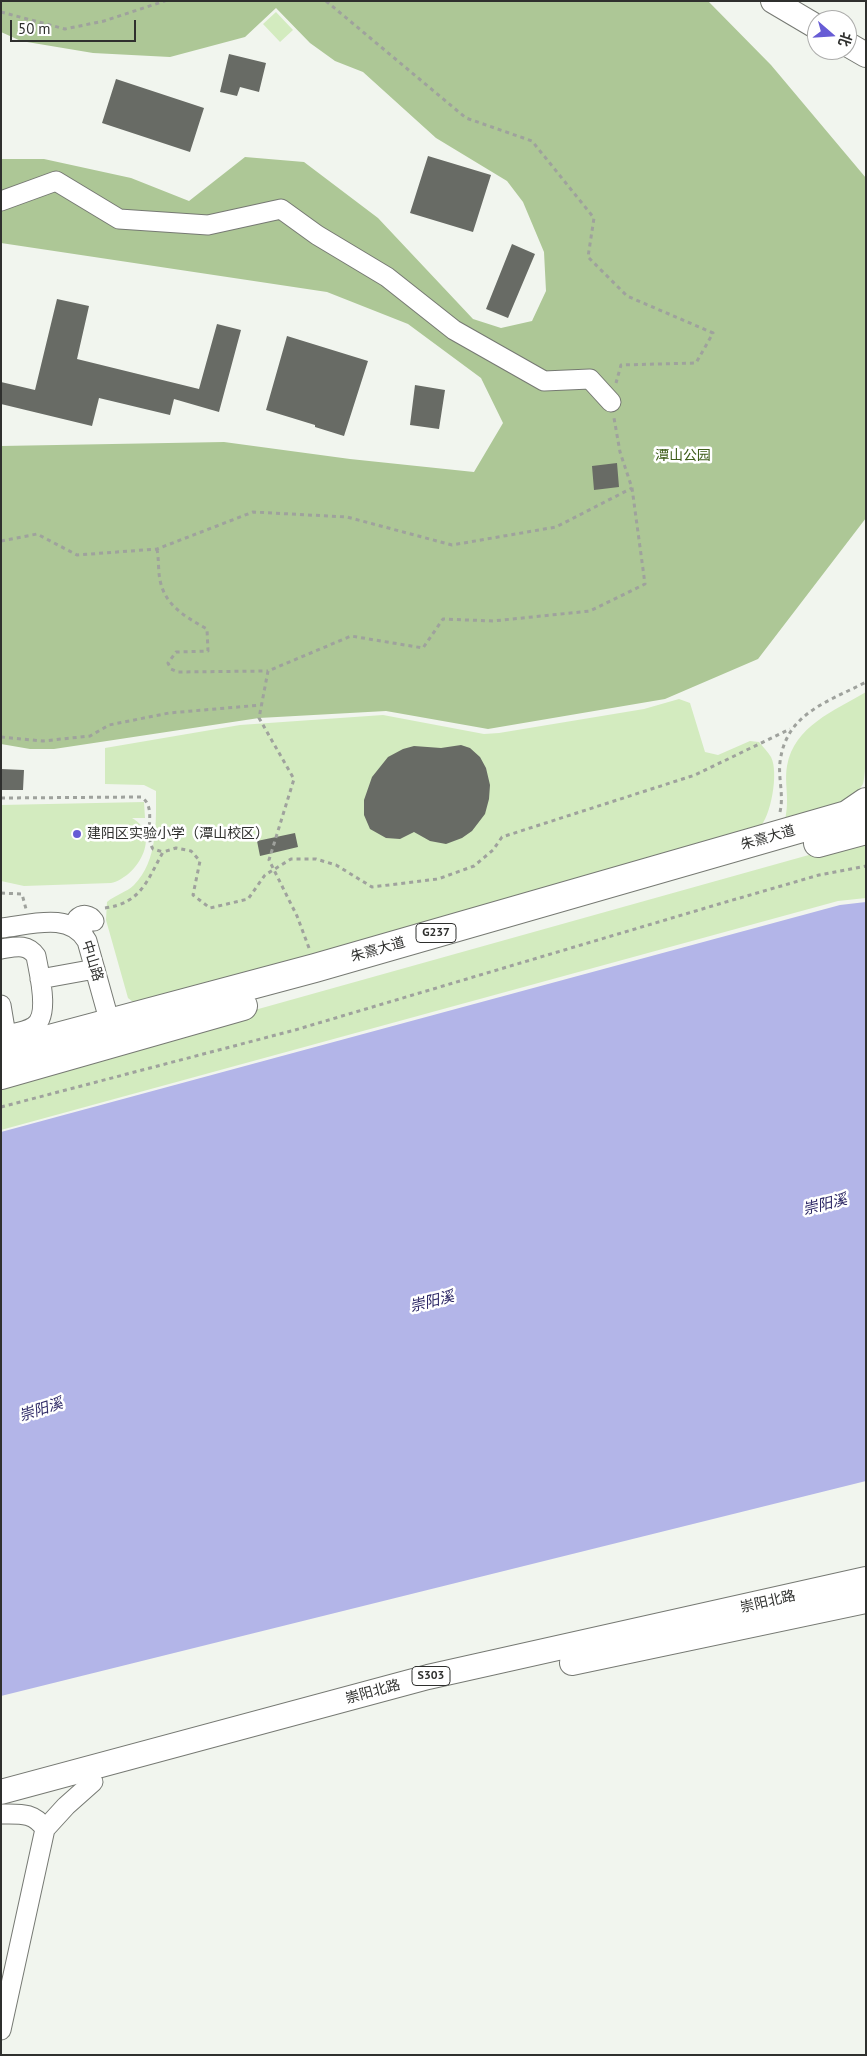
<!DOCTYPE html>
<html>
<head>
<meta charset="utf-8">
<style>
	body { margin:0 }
	#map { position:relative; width:867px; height:2056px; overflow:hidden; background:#f1f5ee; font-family:"PT Sans","Noto Sans SC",sans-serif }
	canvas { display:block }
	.frame { position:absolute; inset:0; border:2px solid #2f302e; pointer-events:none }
	.north { position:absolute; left:807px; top:10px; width:50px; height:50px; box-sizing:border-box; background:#fff; border:1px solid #acacab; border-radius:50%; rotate:109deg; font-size:14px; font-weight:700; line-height:20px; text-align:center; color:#2f302e }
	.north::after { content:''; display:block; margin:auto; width:18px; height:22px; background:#675cd5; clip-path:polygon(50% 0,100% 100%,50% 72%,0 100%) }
	.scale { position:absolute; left:10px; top:20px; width:126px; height:22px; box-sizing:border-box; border:2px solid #2f302e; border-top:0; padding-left:6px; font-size:15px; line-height:18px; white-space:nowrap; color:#2f302e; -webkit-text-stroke:4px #fff; paint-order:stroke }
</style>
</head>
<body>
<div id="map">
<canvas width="867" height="2056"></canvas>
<div class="frame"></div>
<div class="north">北</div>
<div class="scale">50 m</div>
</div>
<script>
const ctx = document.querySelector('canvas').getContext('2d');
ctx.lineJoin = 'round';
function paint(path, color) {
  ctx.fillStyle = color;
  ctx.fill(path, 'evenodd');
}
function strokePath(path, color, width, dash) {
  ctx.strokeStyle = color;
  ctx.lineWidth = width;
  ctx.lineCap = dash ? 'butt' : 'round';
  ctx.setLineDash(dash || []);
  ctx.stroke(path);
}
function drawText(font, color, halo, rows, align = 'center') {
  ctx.font = font + ' "PT Sans","Noto Sans SC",sans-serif';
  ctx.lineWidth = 5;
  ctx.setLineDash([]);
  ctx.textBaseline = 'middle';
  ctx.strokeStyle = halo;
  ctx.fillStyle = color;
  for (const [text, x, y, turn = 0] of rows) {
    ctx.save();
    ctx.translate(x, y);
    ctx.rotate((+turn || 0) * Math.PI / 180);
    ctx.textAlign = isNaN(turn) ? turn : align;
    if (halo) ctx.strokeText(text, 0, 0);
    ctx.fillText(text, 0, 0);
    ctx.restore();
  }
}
paint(new Path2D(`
	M276,12L293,30L280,42L263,24Z
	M866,692C866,708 867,774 863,784C848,809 811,813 785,820C790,798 784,784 787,766C794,726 834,711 866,692Z
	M679,699L690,703L705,752L718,755L750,741L759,742C763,747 768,752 771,757C779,772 771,817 759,828C753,833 741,835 733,838L143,1002H133L128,998L106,920L107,902C115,895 127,892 134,885C158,861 156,822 156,791L144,785L105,784V748L240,725L383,715L484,734L499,733L644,709Z
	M144,802L145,818H132C163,835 136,878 111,883L24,886L1,881V805Z
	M866,839V898L838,901L1,1130V1081Z`), '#d3ebbf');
paint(new Path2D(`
	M1,1H708L771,65L866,178V518L758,659L665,699L488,729L386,711L259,718L54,749H30L1,744V446L224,442L350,459L474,472L503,423L481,378L408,324L327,292L1,243V159H44L131,178L189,201L245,157L304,162L378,218L473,319L501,328L532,321L546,291L544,252L523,202L507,181L436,138L363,72L335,61L310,43L276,8L245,37L170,57L93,53L21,41L1,32Z`), '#adc796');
paint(new Path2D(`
	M866,902V1481L1,1696V1132L840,905Z`), '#b3b5e8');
paint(new Path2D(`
	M229,54L266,63L259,92L240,87L237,96L220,92Z
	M116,79L204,108L190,152L102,123Z
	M428,156L491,175L473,232L410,213Z
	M512,244L535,254L508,318L486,309Z
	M57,299L89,306L77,359L199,389L217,324L241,330L219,412L174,399L170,415L99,398L92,426L1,404V382L35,390Z
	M287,336L368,361L344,436L315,427V425L266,410Z
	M415,385L445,390L439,429L410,425Z
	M617,463L619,487L594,490L592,466Z
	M461,745L470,748L480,757L486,768L490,785L489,799L485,814L472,831L462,838L446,844L430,841L414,832L400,839L386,838L370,829L364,815V800L372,777L388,757L403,749L414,746L441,748Z
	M1,769L24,770L23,790H1Z
	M295,833L298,847L260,856L257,841Z`), '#686b65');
const minor = new Path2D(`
	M1,201L56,181L119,219L208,225L281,209L317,235L387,277L454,330L544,381L590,379L611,402
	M1,928C30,925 70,911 87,941L113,1034
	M83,933L77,926V919C83,913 90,915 94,921
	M1,949C15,947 27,943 36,956C39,973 51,1017 33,1027C25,1032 14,1033 6,1035L1,1005
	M40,979L95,969
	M1,1814C20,1814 34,1812 45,1829
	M1,2030L45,1829L66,1806L93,1782`);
const major = new Path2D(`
	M773,1L817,27
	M847,44L866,55
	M572,1663L866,1601
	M1,1792L428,1677L866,1579`);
const highway = new Path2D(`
	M818,843L866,830
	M1,1052L315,968L847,815L866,802
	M1,1075L243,1006`);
strokePath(minor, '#767973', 21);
strokePath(major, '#767973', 26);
strokePath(highway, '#767973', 30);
strokePath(new Path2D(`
	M326,1L466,118L532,141L594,218L588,257L627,296L713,333L696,363L621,365L616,383
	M1,12L65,29L104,21L165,1
	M1,541L37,534L77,555L157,549L253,512L347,517L452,545L556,527L632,488
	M157,549C159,560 158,571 160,580C165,606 186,617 207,629L208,651L176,652L168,663L171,669L178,672L268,671
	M1,737L43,741L90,736L109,725L169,713L261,705
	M1,798L141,797C158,807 143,833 153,849L163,852
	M780,812C784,795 778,778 780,762C786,713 828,702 866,682
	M1,893L22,894L26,909
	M105,908C141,903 147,881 163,852L176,848L191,851L200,861L193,895L210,908L248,899L265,875L291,859H316L336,865L372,887L438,879L474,866L493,850L502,837L695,775L790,729
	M309,948L297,916L269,860L294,779L259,718L268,671L351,636L423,648L443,619L493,621L590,611L645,584L632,488L620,452L614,418
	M1,1107L295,1030L719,904L819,875L866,866`), '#9fa29d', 3, [4, 4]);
strokePath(minor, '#fff', 19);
strokePath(major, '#fff', 24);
strokePath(highway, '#fff', 28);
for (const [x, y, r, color] of [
	[77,834,5,"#675cd5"]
]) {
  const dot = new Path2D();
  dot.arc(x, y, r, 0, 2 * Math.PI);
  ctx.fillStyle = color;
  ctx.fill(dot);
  strokePath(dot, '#fff', 2);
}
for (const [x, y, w] of [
	[436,933,40],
	[431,1676,38]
]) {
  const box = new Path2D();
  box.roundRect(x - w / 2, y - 9.5, w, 19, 4);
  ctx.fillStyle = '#fff';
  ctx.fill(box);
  strokePath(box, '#2f302e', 1);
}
drawText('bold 12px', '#2f302e', null, [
	["G237",436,933],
	["S303",431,1676]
]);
drawText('14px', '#405f1b', '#fff', [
	["潭山公园",683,456]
]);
drawText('14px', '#2f302e', '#fff', [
	["建阳区实验小学（潭山校区）",87,834]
], 'left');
drawText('14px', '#2f302e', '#fff', [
	["朱熹大道",768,838,-16],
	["朱熹大道",378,950,-16],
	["中山路",92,961,73],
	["崇阳北路",768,1602,-13],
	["崇阳北路",373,1692,-15]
]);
drawText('italic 15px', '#2e2966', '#fff', [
	["崇阳溪",825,1205,-14],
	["崇阳溪",432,1302,-14],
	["崇阳溪",41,1410,-18]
]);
</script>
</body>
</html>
